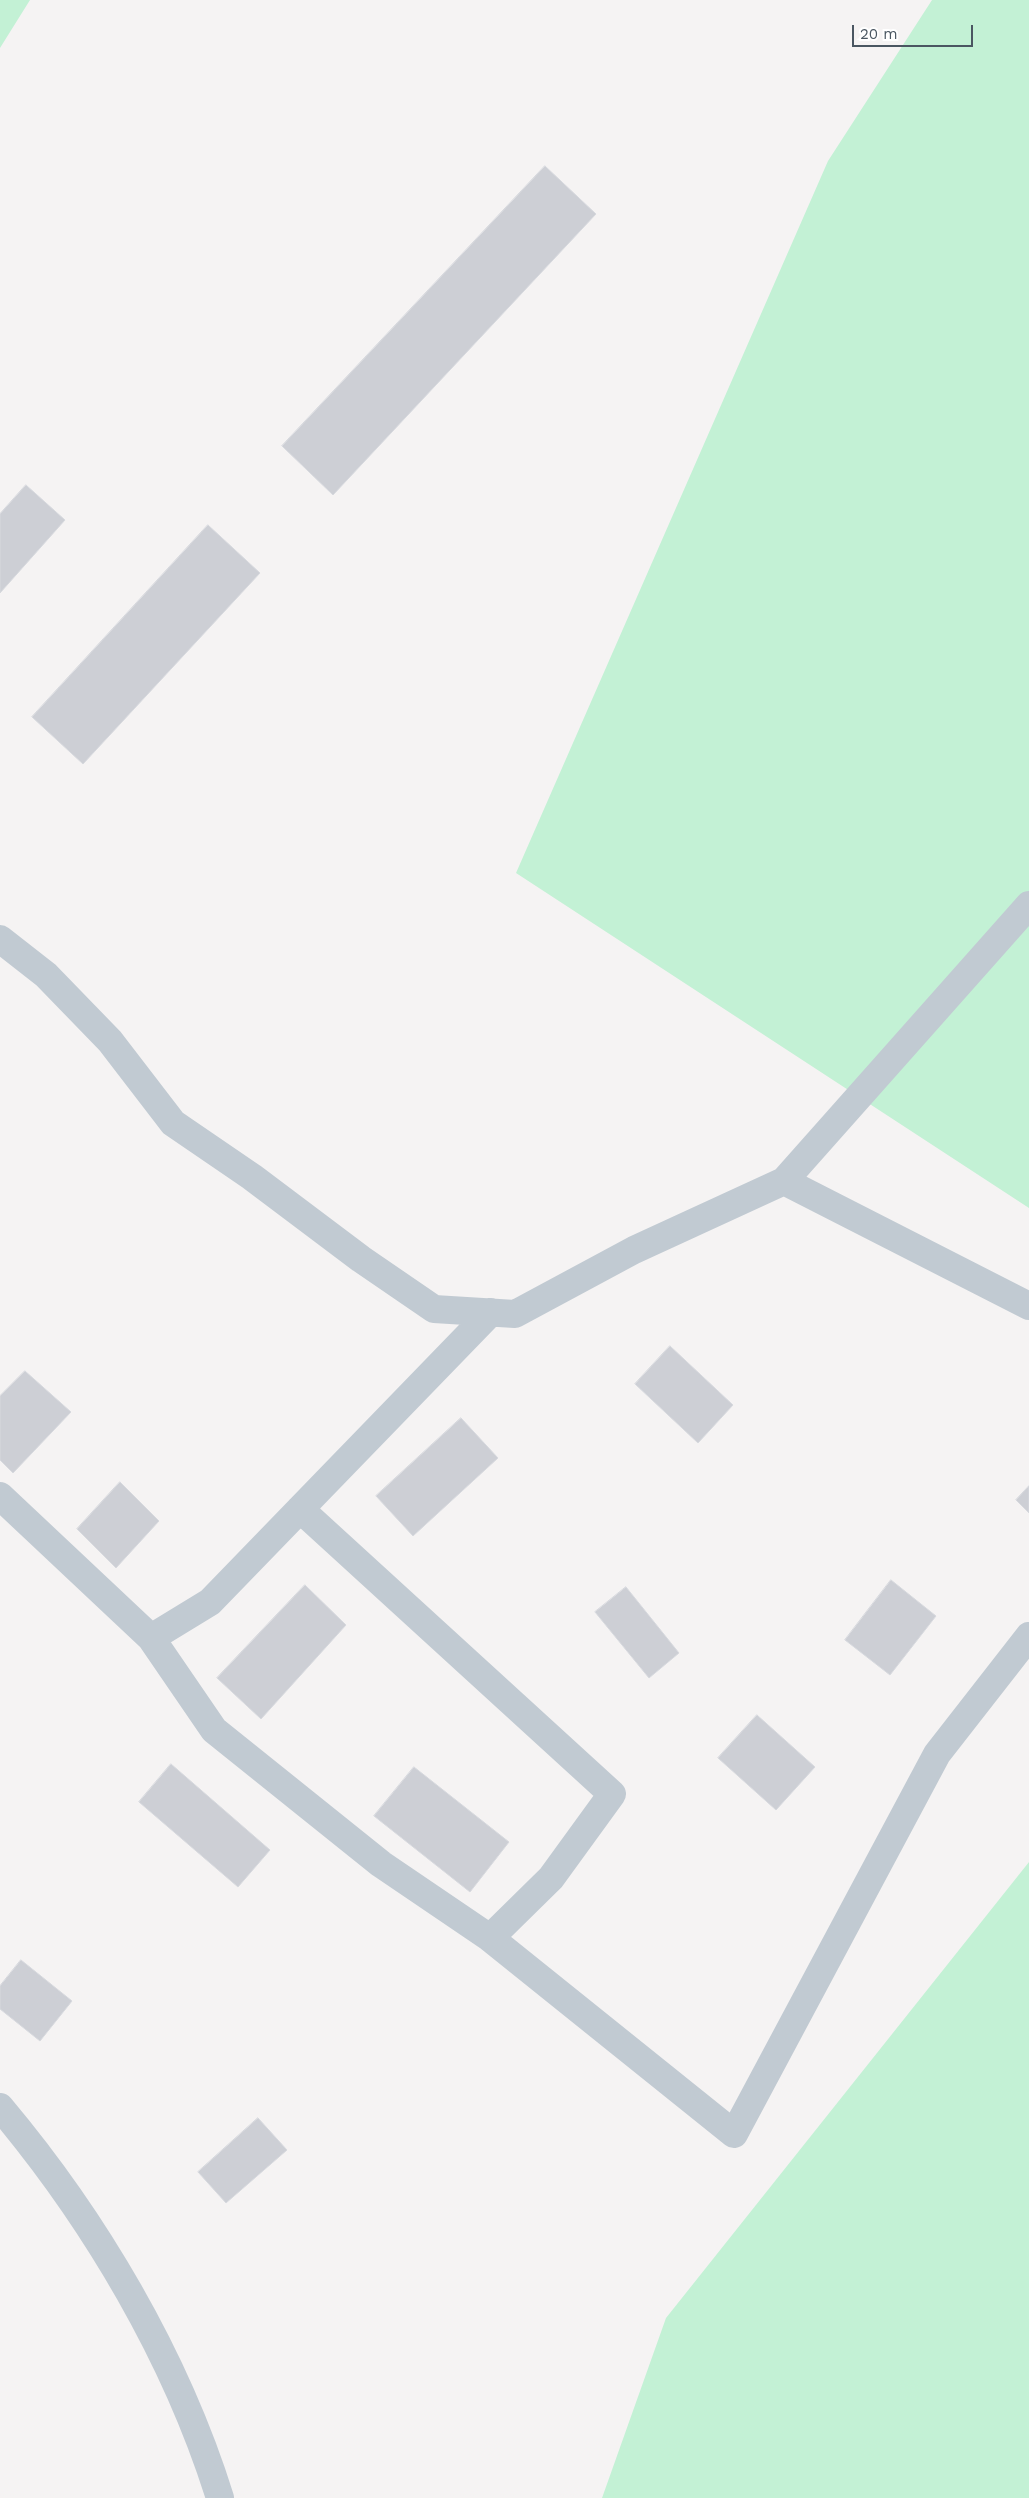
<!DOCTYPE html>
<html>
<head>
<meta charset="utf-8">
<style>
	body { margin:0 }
	#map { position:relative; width:1029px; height:2498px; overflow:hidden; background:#f5f3f3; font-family:"Work Sans",sans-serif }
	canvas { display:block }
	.scale { position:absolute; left:852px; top:25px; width:121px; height:22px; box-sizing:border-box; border:2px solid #4a5661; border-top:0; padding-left:6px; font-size:15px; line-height:18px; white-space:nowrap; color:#4a5661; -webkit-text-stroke:4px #fff; paint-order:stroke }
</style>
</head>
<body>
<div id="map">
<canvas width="1029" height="2498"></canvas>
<div class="scale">20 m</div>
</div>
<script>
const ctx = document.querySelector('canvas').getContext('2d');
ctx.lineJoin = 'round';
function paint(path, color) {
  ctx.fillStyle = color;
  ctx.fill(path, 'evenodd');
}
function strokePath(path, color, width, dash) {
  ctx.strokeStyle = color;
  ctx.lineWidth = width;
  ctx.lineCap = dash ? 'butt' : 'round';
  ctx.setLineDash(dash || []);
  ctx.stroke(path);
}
paint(new Path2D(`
	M0,0H30L0,48Z
	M932,0H1029V1208L516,873L828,161Z
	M1029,1862V2498H602L666,2318Z`), '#c3f1d5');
const building = new Path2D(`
	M545,166L596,214L333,495L282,446Z
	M26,485L65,520L0,593V514Z
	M208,525L260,573L83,764L32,717Z
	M670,1346L733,1405L698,1443L635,1384Z
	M25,1371L71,1412L13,1473L0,1460V1396Z
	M461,1418L498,1458L413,1536L376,1496Z
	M120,1482L159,1521L116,1568L77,1529Z
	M1029,1486V1513L1016,1500Z
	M891,1580L936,1616L890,1675L845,1640Z
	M305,1585L346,1625L261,1719L217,1678Z
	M626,1587L679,1653L649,1678L595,1612Z
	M757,1715L815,1767L776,1810L718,1758Z
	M171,1764L270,1850L238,1887L139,1802Z
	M414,1767L509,1842L470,1892L374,1816Z
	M21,1960L72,2001L40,2041L0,2009V1986Z
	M258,2118L287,2150L226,2203L198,2172Z`);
paint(building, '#cdcfd5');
strokePath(building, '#d7d9de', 1);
strokePath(new Path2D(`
	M0,939L46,975L110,1041L173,1123L252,1177L361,1259L434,1309L515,1314L634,1250L784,1181L1029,1306
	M784,1181L1029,905
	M0,1496L151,1638L210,1602L491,1312
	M151,1638L214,1730L381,1864L490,1938L551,1878L612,1794L300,1509
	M490,1938L734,2134L937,1754L1029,1636
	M0,2107C95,2220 176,2357 220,2498`), '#c1cad2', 28);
</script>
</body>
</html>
